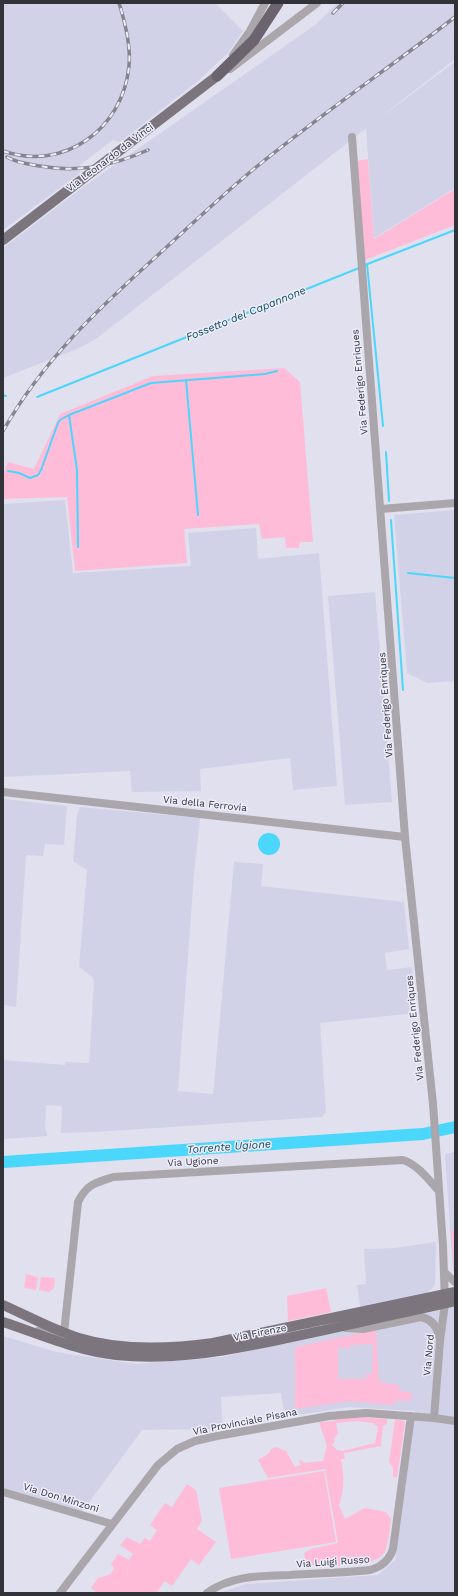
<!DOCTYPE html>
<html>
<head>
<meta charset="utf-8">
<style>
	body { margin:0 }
	#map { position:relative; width:458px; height:1596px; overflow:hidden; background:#e0e0ee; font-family:"Work Sans",sans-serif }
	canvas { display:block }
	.frame { position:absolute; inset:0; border:4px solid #323338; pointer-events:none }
</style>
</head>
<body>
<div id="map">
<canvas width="458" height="1596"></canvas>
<div class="frame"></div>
</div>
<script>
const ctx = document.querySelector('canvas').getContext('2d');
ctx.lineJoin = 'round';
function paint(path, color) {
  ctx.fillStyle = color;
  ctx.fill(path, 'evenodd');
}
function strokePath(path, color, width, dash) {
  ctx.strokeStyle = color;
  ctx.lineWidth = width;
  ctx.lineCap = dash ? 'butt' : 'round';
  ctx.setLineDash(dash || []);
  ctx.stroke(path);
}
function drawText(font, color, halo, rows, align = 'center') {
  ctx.font = font + ' "Work Sans",sans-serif';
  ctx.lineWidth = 3;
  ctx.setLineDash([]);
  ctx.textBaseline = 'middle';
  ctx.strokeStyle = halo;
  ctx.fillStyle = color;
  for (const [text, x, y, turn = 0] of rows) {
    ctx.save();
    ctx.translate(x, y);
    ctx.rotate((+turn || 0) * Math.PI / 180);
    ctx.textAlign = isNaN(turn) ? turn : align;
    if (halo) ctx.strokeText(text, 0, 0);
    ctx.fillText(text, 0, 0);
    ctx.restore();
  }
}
paint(new Path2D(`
	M3,3H215L243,31L228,53L198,81L120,142L113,140L80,165V173L3,230Z
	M338,3H455V59L96,339L77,349L3,378V248L86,185L315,25Z
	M455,62V188L374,238L366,128Z
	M65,500L73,573L191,566L188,533L256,528L258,559L319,553L337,786L293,790L290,758L200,769L201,791L132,792L130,771L3,777V504Z
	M455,510V681L427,683L407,673L394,515Z
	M375,592L392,802L345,805L328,596Z
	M3,799L67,806L64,845L45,844L43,856L26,855L16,1007L3,1005Z
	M80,807L200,818L194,874L178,1091L213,1094L234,862L263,864L261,886L404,902L409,949L385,953L387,970L412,967L416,1013L320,1023L326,1112L322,1117L95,1132L61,1133L62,1106L46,1105L45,1129L46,1130L47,1136L3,1139V1060L65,1065V1062L89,1063L94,982L92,977L79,967L87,870L73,861L77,816Z
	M455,1152V1273L453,1271L445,1154Z
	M436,1242L435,1284L432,1289L425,1294L360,1307L357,1285L366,1284L364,1249L394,1248Z
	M455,1305V1593H219L246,1584L378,1575L395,1560L401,1520L415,1411L349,1407L285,1417L281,1393L221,1397L223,1429L142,1430L82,1512L3,1488V1336L56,1352L135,1364L222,1357Z`), '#d1d2e7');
paint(new Path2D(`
	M367,159L368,160L374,239L455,189V225L365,260L357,161Z
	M284,368L300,382L313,542H300L299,548H286L285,537L262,539L259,524L184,529L187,563L75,571L67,497L3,499V475L8,462L34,469L60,414L153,376Z
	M451,1230H455V1271H454Z
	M26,1274L38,1277L36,1290L24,1288Z
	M41,1277L55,1278L54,1288L49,1292L39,1290Z
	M326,1288L331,1312L288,1321L287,1296Z
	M376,1330L379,1382L399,1385L398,1390L412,1393L411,1401L396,1400L394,1405L350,1401L295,1409V1347ZM362,1344H373L372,1374H366V1379H338V1348H350V1345H362Z
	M356,1417L387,1419V1424L383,1426L381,1446L344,1453L345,1459H341C344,1475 345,1489 339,1505L345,1519L365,1508L386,1512L391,1519C390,1527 388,1547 384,1553C371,1569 336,1565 318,1566L311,1565L305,1560L304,1553L311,1549L338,1543L325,1469L268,1478L258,1460L269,1453L271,1449L276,1447L286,1451L295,1467L301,1465L299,1461L301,1460L304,1463L323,1461L327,1446L319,1422L335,1421V1419ZM357,1421L373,1423L378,1427L375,1443L343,1451L337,1450L332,1445L335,1441L334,1438L338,1434L336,1423Z
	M395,1420H403L405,1423L397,1477H393V1468L389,1462Z
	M324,1471L336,1542L231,1559L219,1488Z
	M187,1484L196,1490L202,1521L197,1529L216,1542L199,1565L191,1559L172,1586L165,1581L156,1593H98L91,1588L98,1578L111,1574L114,1568L111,1564L118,1554L129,1560L133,1554L120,1545L127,1537L140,1544L145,1538L150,1541L157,1530L150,1525L165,1503L172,1507Z`), '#febcd9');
paint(new Path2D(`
	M258 844a11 11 0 1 1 22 0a11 11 0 1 1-22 0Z`), '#4bd6fb');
strokePath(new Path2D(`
	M367,264L383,426
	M365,265L455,230
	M186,380L198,515
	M3,395L6,396
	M37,397L359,268
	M69,415L77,470L78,547
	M386,452L389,501
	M8,471L19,473L30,478L38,475L41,470L58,423L60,420L69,415L151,383L265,374L277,371
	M391,520L403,690
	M408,573L455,578`), '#4bd6fb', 2);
strokePath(new Path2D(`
	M3,1162L423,1134L455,1127`), '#4bd6fb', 12);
strokePath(new Path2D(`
	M233,55L250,31L265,3
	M230,69L317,3
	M352,137L405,837L433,1104L443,1246L445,1303L440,1341L434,1418
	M381,509L455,503
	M3,792L405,837
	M444,1272L455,1282
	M346,1328L363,1329L421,1317C431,1319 437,1326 439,1336
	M38,1331L64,1333L78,1202C87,1184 95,1183 113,1177L403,1160C418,1165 428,1179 439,1191
	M3,1492L112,1524
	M60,1593L158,1465L177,1449L195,1441L217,1436L329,1416L366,1413L434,1418L455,1421
	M207,1593C231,1575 262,1576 290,1575C317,1573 343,1573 370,1570C381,1567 389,1561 393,1549L411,1416`), '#aaa6ab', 8);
strokePath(new Path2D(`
	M3,240L217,76
	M3,1305C28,1316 53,1330 79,1338C121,1351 169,1349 213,1343L455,1292
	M3,1322C40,1334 77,1351 116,1355C171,1361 224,1351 278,1340C337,1328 396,1314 455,1301`), '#7c757e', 10);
strokePath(new Path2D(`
	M217,76L254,40L278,3`), '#6b636e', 11);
const rail = new Path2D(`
	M333,13L343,3
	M3,151C64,172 123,129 129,66C131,45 125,22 119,3
	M7,157C17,163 28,164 40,166C79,173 112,166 148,150
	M3,431C43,360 98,309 158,255C190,226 221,196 255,168C320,115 389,68 455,17`);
strokePath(rail, '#84858e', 3.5);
strokePath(rail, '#ededfc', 2, [6]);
drawText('10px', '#323338', '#ededfc', [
	["Via Leonardo da Vinci",110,158,-37],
	["Via Federigo Enriques",360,382,-95],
	["Via Federigo Enriques",386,705,-94],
	["Via della Ferrovia",205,804,6],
	["Via Federigo Enriques",415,1028,-96],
	["Via Ugione",193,1162,-3],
	["Via Firenze",260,1333,-11],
	["Via Nord",429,1355,-85],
	["Via Provinciale Pisana",245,1422,-11],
	["Via Don Minzoni",61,1498,17],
	["Via Luigi Russo",333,1562,-4]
]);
drawText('italic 11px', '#0e4a59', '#ededfc', [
	["Fossetto del Capannone",246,314,-22],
	["Torrente Ugione",229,1147,-4]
]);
</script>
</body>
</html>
